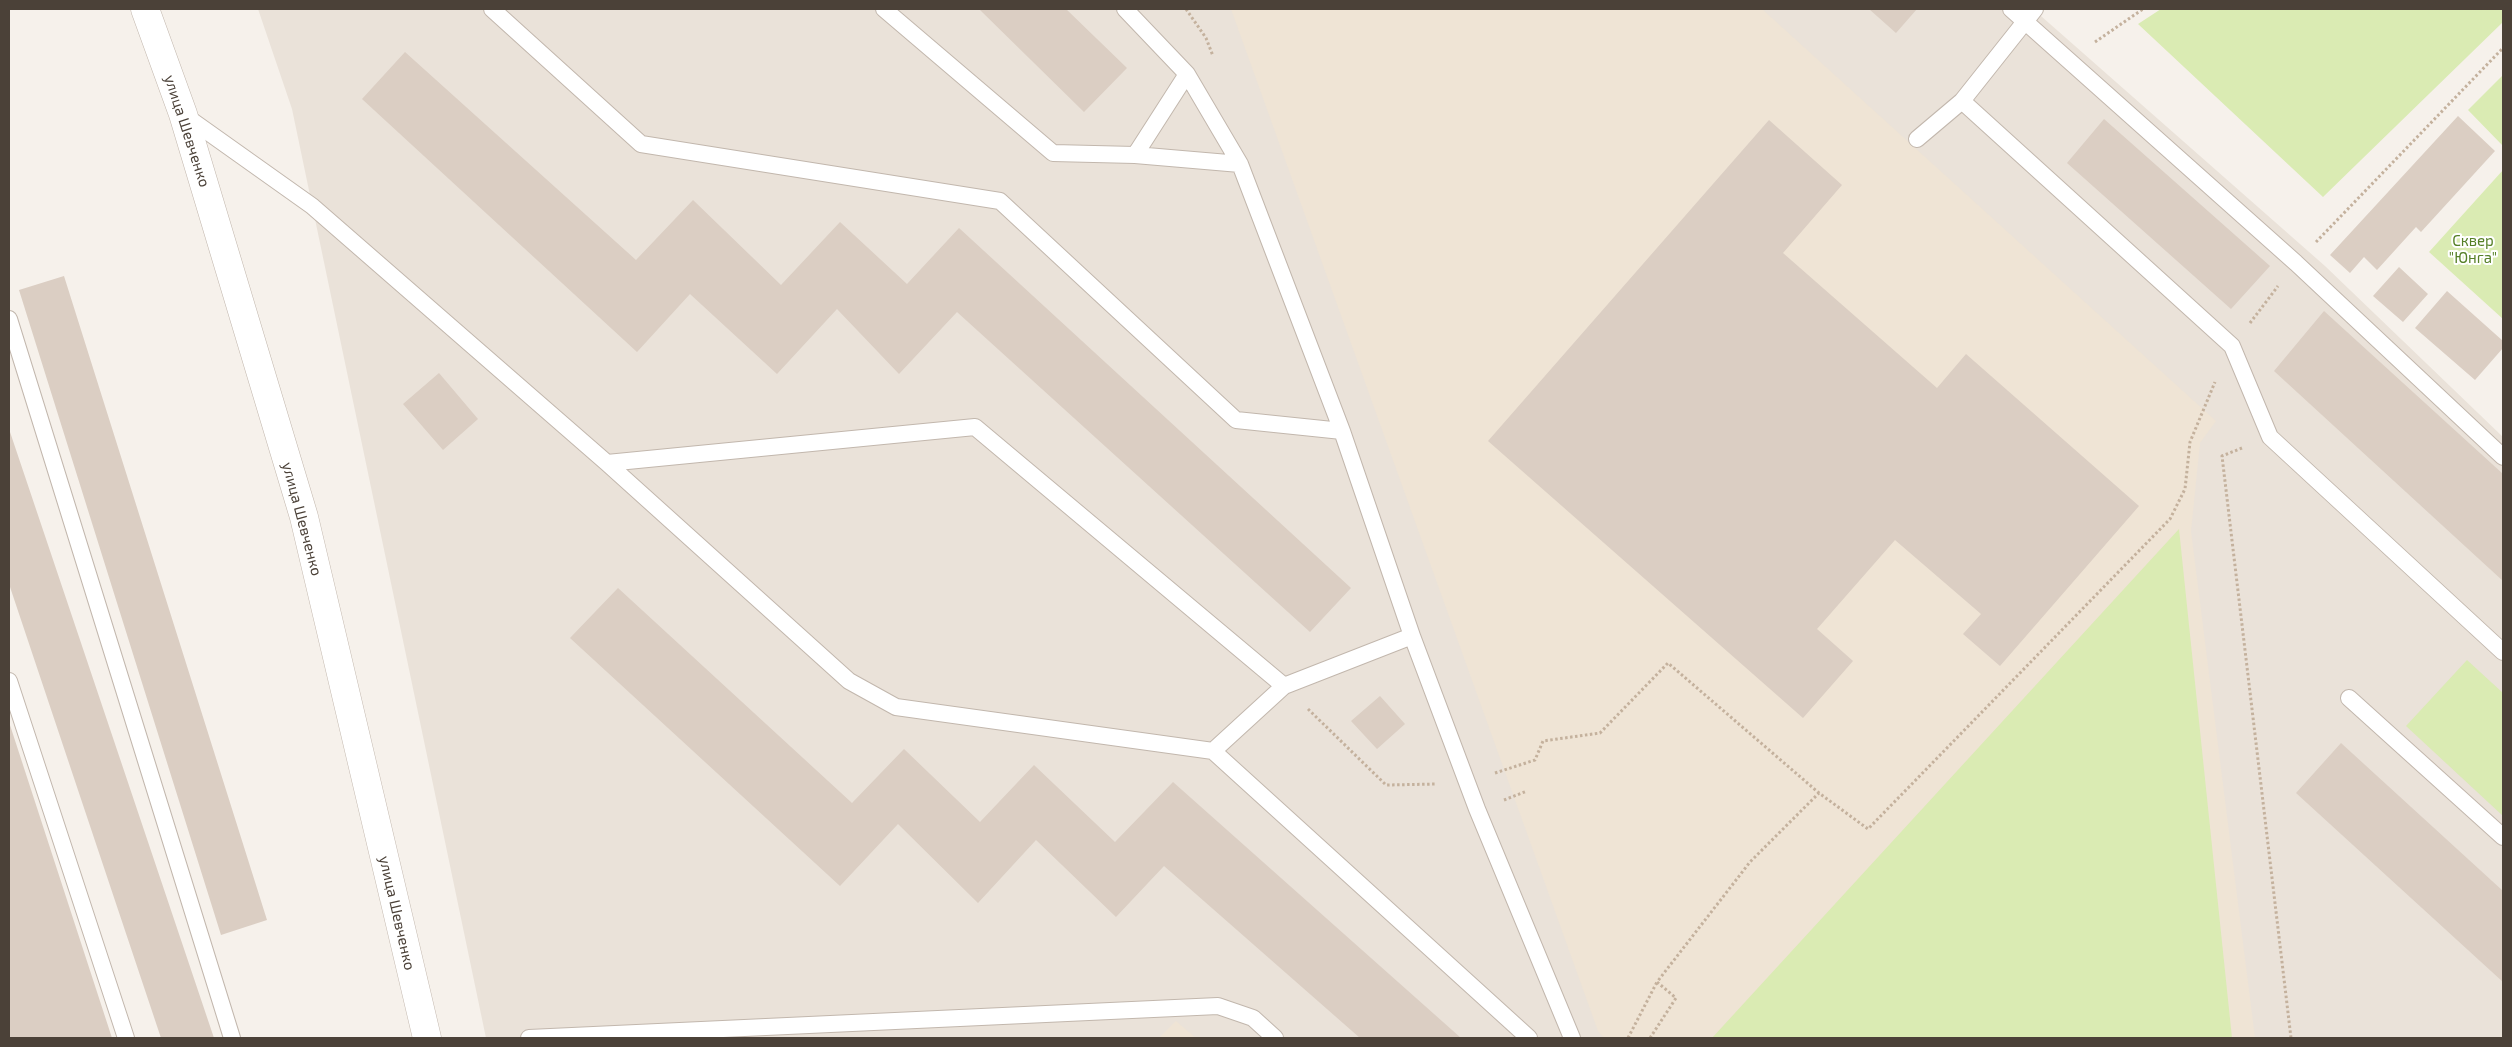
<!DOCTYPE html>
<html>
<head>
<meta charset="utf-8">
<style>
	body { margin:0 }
	#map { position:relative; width:2512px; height:1047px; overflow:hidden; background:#f6f1eb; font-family:"Exo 2",sans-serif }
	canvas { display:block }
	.frame { position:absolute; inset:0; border:10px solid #4b4138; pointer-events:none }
</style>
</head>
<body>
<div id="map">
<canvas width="2512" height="1047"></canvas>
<div class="frame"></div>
</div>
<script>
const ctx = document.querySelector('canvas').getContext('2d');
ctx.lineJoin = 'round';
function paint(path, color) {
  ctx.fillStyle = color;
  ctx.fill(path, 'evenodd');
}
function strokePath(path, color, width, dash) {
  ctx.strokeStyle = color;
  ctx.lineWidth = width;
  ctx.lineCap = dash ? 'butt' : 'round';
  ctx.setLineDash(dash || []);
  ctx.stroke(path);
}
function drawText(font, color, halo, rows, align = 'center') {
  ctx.font = font + ' "Exo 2",sans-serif';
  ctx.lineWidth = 4;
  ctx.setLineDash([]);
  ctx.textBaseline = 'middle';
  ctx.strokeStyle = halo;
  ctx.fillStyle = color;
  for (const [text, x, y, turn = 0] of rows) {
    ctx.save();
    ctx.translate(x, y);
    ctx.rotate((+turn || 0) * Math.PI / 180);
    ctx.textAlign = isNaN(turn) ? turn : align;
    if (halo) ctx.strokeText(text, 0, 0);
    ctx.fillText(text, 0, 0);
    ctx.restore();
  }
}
paint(new Path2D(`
	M258,9H2033L2325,266L2503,437V1038H486L292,109Z`), '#eae2d9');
paint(new Path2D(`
	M1231,9H1762L2216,421L2200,443L2191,531L2255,1038H1604L1598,1031Z
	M1176,1021L1196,1038H1159Z`), '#efe4d5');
paint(new Path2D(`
	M2161,9H2503V22L2323,197L2138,24Z
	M2503,75V146L2468,110Z
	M2503,170V319L2429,252Z
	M2179,529L2232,1038H1712Z
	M2467,660L2503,693V816L2406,726Z`), '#daebb3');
paint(new Path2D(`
	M979,9H1066L1127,68L1084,112Z
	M1869,9H1917L1896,33Z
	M405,52L636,260L693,200L781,285L840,222L907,284L959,228L1351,588L1310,632L957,312L899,374L837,309L777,374L690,294L637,352L362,99Z
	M2458,116L2495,151L2421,232L2416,227L2377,270L2364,257L2350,273L2330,255Z
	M2104,119L2270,266L2231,309L2067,163Z
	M1769,120L1842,185L1783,253L1937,388L1966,354L2139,506L2000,666L1963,634L1981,614L1895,540L1817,629L1853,661L1803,718L1488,441Z
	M2399,267L2428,294L2403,322L2373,296Z
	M64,276L267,920L221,935L19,290Z
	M2447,291L2503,341V348L2475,380L2415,328Z
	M2324,311L2503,474V581L2274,371Z
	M439,373L478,419L443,450L403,404Z
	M9,429L214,1038H161L9,584Z
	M618,588L852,803L904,749L980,822L1034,765L1115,842L1173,782L1461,1038H1360L1164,866L1116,917L1036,840L978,903L898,824L840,886L570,638Z
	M1380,696L1405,724L1377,749L1351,721Z
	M9,722L112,1038H9Z
	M2341,743L2503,891V982L2296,793Z`), '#dbcec3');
const lane = new Path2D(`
	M492,9L641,144L1000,201L1236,420L1342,431
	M884,9L1053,153L1135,155L1187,74
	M1125,9L1187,74L1240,164L1342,431L1412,636L1477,809L1572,1038
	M2011,9L2296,263L2503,457
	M1962,101L2232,346L2270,437L2503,652
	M184,115L312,206L607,463L849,681L896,707L1213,751L1284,686L1412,636
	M1917,139L1962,101L2035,9
	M1135,155L1240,164
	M9,319L232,1038
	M607,463L975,427L1284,686
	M9,681L126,1038
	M2349,698L2503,837
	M1213,751L1529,1038
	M529,1038L1218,1006L1253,1018L1275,1038`);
const street = new Path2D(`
	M145,9L183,114L304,517L427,1038`);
strokePath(lane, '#c2b7ad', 18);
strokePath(street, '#c2b7ad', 29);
strokePath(new Path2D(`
	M1186,9L1206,38L1213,56
	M2095,42L2143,9
	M2316,242L2503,48
	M2250,323L2278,286
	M2242,448L2222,456L2291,1038
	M1308,709L1386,785L1436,784
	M1495,773L1535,760L1543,741L1600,733L1668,663L1819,793L1868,829L2170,519L2185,489L2190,442L2215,382
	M1504,800L1527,791
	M1628,1038L1657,982
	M1650,1038L1676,998L1657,982L1750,862L1819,793`), '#c4b19d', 3, [2.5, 2.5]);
strokePath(lane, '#fff', 16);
strokePath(street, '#fff', 28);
drawText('15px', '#4b4138', '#fff', [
	["улица Шевченко",187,131,72],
	["улица Шевченко",302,519,75],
	["улица Шевченко",397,913,77]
]);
drawText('15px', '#568028', '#fff', [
	["Сквер",2473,241],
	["\"Юнга\"",2473,258]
]);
</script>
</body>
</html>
